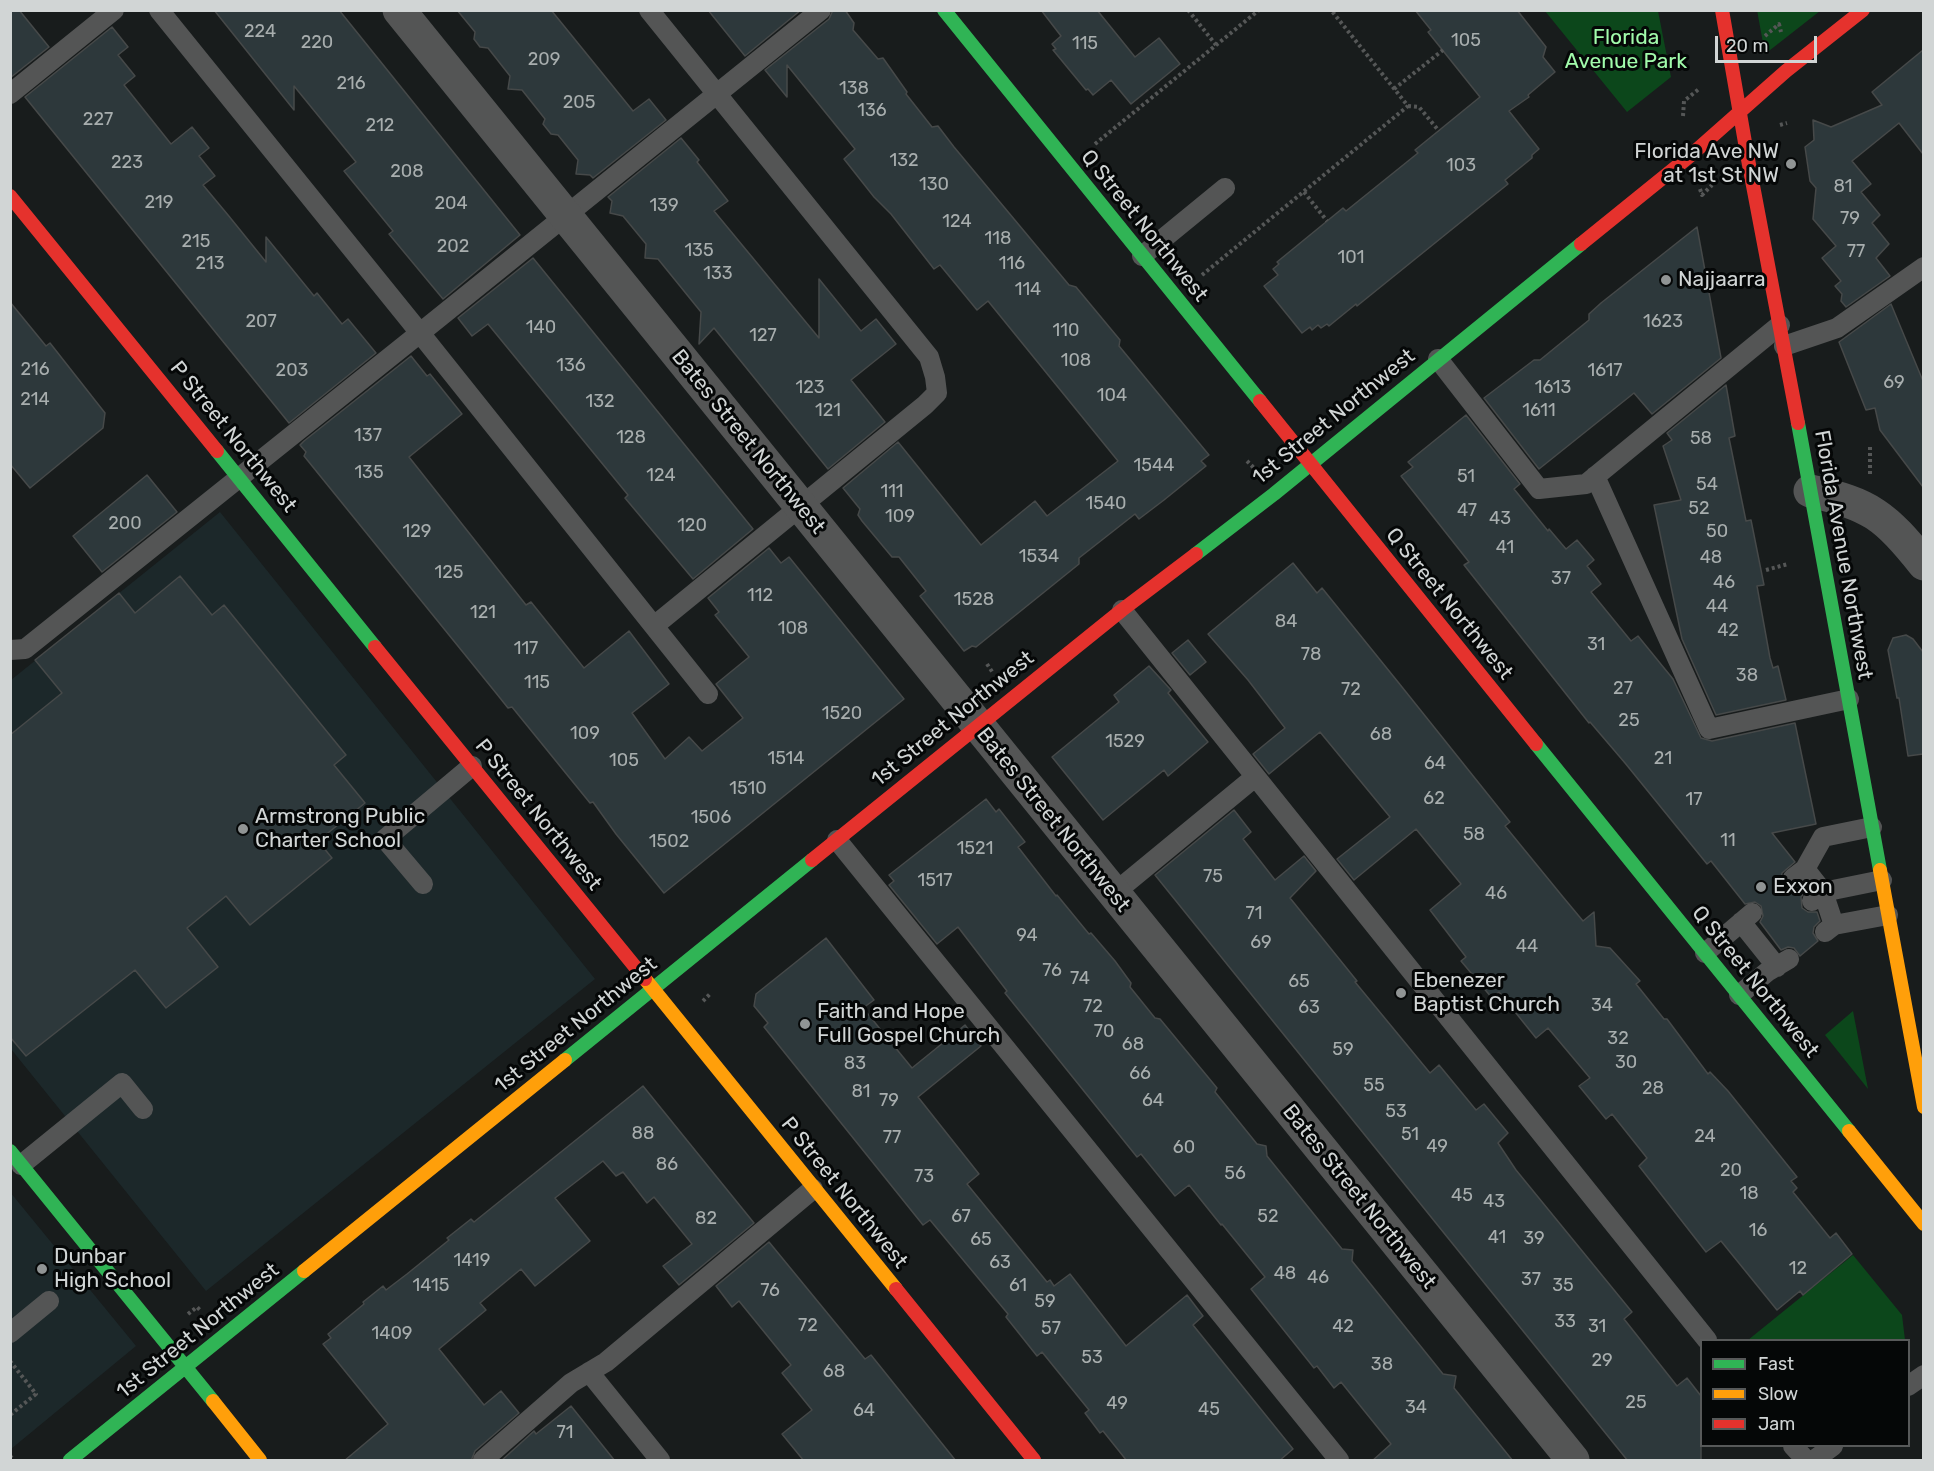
<!DOCTYPE html>
<html>
<head>
<meta charset="utf-8">
<style>
	body { margin:0 }
	#map { position:relative; width:1934px; height:1471px; overflow:hidden; background:#181c1c; font-family:Rubik,sans-serif }
	canvas { display:block }
	.frame { position:absolute; inset:0; border:12px solid #d1d5d5; pointer-events:none }
	.legend { position:absolute; left:1700px; top:1339px; width:210px; height:108px; box-sizing:border-box; background:#050707; border:2px solid #575959; margin:0; padding:8px 10px; list-style:none; font-size:18px; color:#d1d5d5 }
	.legend li { display:flex; align-items:center; gap:12px; height:30px }
	.legend b { width:30px; border:2px solid #575959 }
	.scale { position:absolute; left:1715px; top:36px; width:102px; height:27px; box-sizing:border-box; border:3px solid #d1d5d5; border-top:0; padding-left:8px; font-size:18px; line-height:21px; white-space:nowrap; color:#d1d5d5; -webkit-text-stroke:4px #050707; paint-order:stroke }
</style>
</head>
<body>
<div id="map">
<canvas width="1934" height="1471"></canvas>
<div class="frame"></div>
<ul class="legend">
<li><b style="height:8px;background:#30b455"></b>Fast</li>
<li><b style="height:8px;background:#ff9f0a"></b>Slow</li>
<li><b style="height:8px;background:#e5322d"></b>Jam</li>
</ul>
<div class="scale">20 m</div>
</div>
<script>
const ctx = document.querySelector('canvas').getContext('2d');
ctx.lineJoin = 'round';
function paint(path, color) {
  ctx.fillStyle = color;
  ctx.fill(path, 'evenodd');
}
function strokePath(path, color, width, dash) {
  ctx.strokeStyle = color;
  ctx.lineWidth = width;
  ctx.lineCap = dash ? 'butt' : 'round';
  ctx.setLineDash(dash || []);
  ctx.stroke(path);
}
function drawText(font, color, halo, rows, align = 'center') {
  ctx.font = font + ' Rubik,sans-serif';
  ctx.lineWidth = 6;
  ctx.setLineDash([]);
  ctx.textBaseline = 'middle';
  ctx.strokeStyle = halo;
  ctx.fillStyle = color;
  for (const [text, x, y, turn = 0] of rows) {
    ctx.save();
    ctx.translate(x, y);
    ctx.rotate((+turn || 0) * Math.PI / 180);
    ctx.textAlign = isNaN(turn) ? turn : align;
    if (halo) ctx.strokeText(text, 0, 0);
    ctx.fillText(text, 0, 0);
    ctx.restore();
  }
}
paint(new Path2D(`
	M220,512L595,979L206,1291L11,1049V680Z
	M10,1192L136,1346L11,1449H10Z`), '#1c282a');
paint(new Path2D(`
	M1757,10H1820V11L1765,54Z
	M1545,11H1658L1671,77L1627,112Z
	M1853,1011L1868,1089L1825,1035Z
	M1853,1255L1902,1315L1905,1340H1748Z`), '#0c471b');
const building = new Path2D(`
	M10,10H19L49,47L10,78Z
	M214,10H339L520,235L443,299L389,234L393,231L344,171L356,162L294,86V110Z
	M457,10H551L633,111L649,99L666,120L593,178L590,175L576,174L578,160L558,135L551,134L543,124L545,119L522,90L508,89L510,76L488,48L480,47L474,39L475,32Z
	M708,10H801L745,56Z
	M833,10H845L854,23L853,30L878,59L883,58L907,92L906,94L932,127L938,126L954,147L1069,285L1076,287L1120,340L1119,346L1209,455L1201,461L1206,466L1164,500L1139,519L1135,514L1079,558V564L1012,618L976,647L972,646L964,651L920,596L926,591L899,557H892L862,521L858,515L860,509L843,488L898,442L981,545L1035,501L1047,516L1118,461L988,301L977,310L940,265L934,269L891,214L874,197L844,159L855,149L787,65V97L765,70L829,19Z
	M1041,10H1097L1135,57L1159,38L1180,64L1131,104L1111,80L1093,95L1088,89L1086,90L1053,50L1056,49L1052,44L1061,36Z
	M1415,10H1517L1546,47L1543,57L1555,72L1528,95L1529,97L1509,111L1539,149L1532,155V158L1505,180L1508,184L1357,306L1356,304L1329,326L1327,324L1321,328L1318,325L1312,330L1310,327L1302,333L1264,286L1278,275L1273,269L1279,264L1277,262L1343,208L1346,211L1418,153L1415,150L1480,97L1428,32L1431,30Z
	M112,27L128,47L118,55L135,76L124,85L171,144L192,127L209,148L199,156L215,176L203,185L228,215L266,262V237L314,296L317,293L342,324L348,319L376,353L289,423L25,97Z
	M1923,50V154L1899,123L1852,161L1871,184L1861,192L1880,215L1872,223L1889,244L1876,258L1890,276L1846,307L1841,301L1842,294L1835,286L1841,281L1822,258L1836,246L1813,219L1816,188L1810,181L1805,147L1814,140L1813,120L1831,127L1882,105L1872,92Z
	M681,138L699,160L697,162L728,201L714,211L819,338V279L861,331L876,319L896,344L851,380L885,422L828,469L714,328L699,344L701,312L658,259L645,258L646,244L623,216L610,213L612,201L608,197Z
	M1697,227L1721,358L1652,414L1634,393L1539,469L1484,398L1534,360H1540L1589,320V314L1601,303Z
	M533,258L753,529L693,579L625,498L628,495L488,324L472,336L458,318Z
	M10,302L46,346L50,343L105,413L103,428L30,488L10,464Z
	M1891,304L1923,381V487L1880,430L1875,408L1866,410L1839,342Z
	M411,356L427,376L430,374L462,414L409,457L526,605L531,602L584,668L629,631L669,684L632,713L665,759L689,737L702,751L743,718L716,684L749,657L715,615L719,612L708,598L769,548L781,563L789,557L904,699L664,893L616,834L593,802L590,803L512,707L508,708L496,693L304,456L306,452L300,445L304,441Z
	M1726,385L1735,436L1729,438L1746,521L1751,520L1764,585L1757,586L1770,658L1773,668L1778,666L1786,700L1716,715L1682,639L1654,505L1681,500L1663,446L1672,440L1667,433Z
	M1466,415L1520,484L1514,489L1548,531L1549,529L1566,549L1577,540L1594,560L1587,566L1601,584L1591,592L1631,641L1638,636L1673,679L1701,738L1712,741L1795,723L1816,824L1772,833L1795,862L1782,873L1781,879L1783,885L1788,889L1794,890L1801,887L1805,892L1801,897L1802,908L1808,912H1817L1820,921L1814,927L1813,933L1818,941L1800,956L1794,948L1788,947L1781,950L1760,922L1763,916L1761,906L1755,902L1745,904L1711,861L1707,864L1625,763L1590,722L1589,723L1464,565L1469,562L1401,476L1413,467L1408,462Z
	M147,475L177,512L102,572L73,536Z
	M1293,563L1317,593L1322,588L1398,682L1510,822L1505,826L1563,897L1583,921L1594,912L1596,946L1610,948L1640,981L1636,984L1664,1019H1667L1708,1074L1710,1072L1728,1091L1797,1177L1791,1181L1797,1188L1793,1192L1830,1238L1836,1233L1852,1254L1803,1295L1800,1291L1777,1310L1721,1241L1706,1252L1639,1166L1647,1158L1612,1114L1606,1119L1579,1086L1590,1078L1548,1028L1536,1038L1499,992L1492,998L1461,961L1466,957L1430,910L1461,884L1416,829L1354,880L1337,859L1390,817L1320,732L1269,774L1253,754L1285,728L1248,680L1208,634Z
	M180,576L212,615L224,605L346,755L334,765L365,803L318,841L332,858L250,925L226,896L187,928L218,967L166,1008L135,970L26,1056L10,1037V735L62,693L35,660L119,593L135,613Z
	M1906,635L1913,639L1923,652V754L1908,756L1899,698H1897L1888,650L1893,638Z
	M1188,640L1206,662L1190,675L1172,653Z
	M1149,666L1171,690L1168,693L1208,742L1168,776L1164,770L1103,820L1052,757L1119,702L1114,695Z
	M986,799L996,812L999,809L1025,842L1018,847L1056,896L1057,895L1089,934L1091,933L1115,961L1131,983L1130,987L1155,1018L1160,1019L1217,1088L1215,1092L1257,1144L1266,1146L1267,1156L1342,1249L1353,1250L1352,1261L1443,1374L1456,1376L1454,1388L1513,1461H1372L1391,1444L1341,1382L1334,1388L1317,1366L1314,1368L1251,1289L1265,1277L1222,1224L1221,1225L1189,1185L1175,1196L1141,1154L1137,1157L1005,993L1007,991L958,927L937,944L889,885L894,881L889,875Z
	M1234,810L1251,832L1243,839L1275,880L1304,856L1316,871L1290,898L1357,981L1355,982L1430,1073L1439,1065L1476,1110L1484,1104L1508,1133L1498,1143L1516,1170L1632,1312L1624,1319L1677,1386L1687,1378L1701,1396V1461H1628L1155,875Z
	M826,938L874,1000L863,1008L912,1068L965,1025L981,1046L918,1097L979,1174L967,1184L1047,1282L1050,1280L1054,1286L1070,1274L1126,1346L1187,1295L1203,1316L1193,1325L1293,1449L1279,1461H1127L1103,1431L1100,1433L1085,1413L1089,1410L1059,1373L1042,1352L1037,1356L1006,1317L1008,1314L930,1220L923,1225L764,1027L768,1023L754,1006L756,994Z
	M643,1086L754,1223L679,1285L663,1266L692,1244L654,1197L647,1203L623,1172L616,1176L603,1161L555,1198L590,1241L535,1286L521,1269L480,1303L486,1310L439,1349L484,1405L501,1391L519,1413L475,1451L471,1461H344L388,1424L323,1344L331,1338L328,1334L364,1304L363,1302L383,1286L386,1290L407,1274L449,1240L447,1238L471,1219L474,1222Z
	M769,1242L865,1359L871,1355L956,1461H804L782,1434L812,1410L782,1373L791,1365L739,1301L732,1307L716,1286Z
	M571,1406L615,1461H501L534,1431L536,1434Z`);
paint(building, '#2d383b');
strokePath(building, '#464949', 1.5);
strokePath(new Path2D(`
	M1188,10L1216,45
	M1765,36L1779,24L1781,32
	M1394,89L1443,50
	M1408,106L1419,107L1439,131
	M1683,116L1684,101L1699,89
	M1780,125L1787,123
	M1095,144L1259,10
	M1700,189L1702,195L1712,185
	M1304,192L1327,221
	M1202,275L1408,106L1331,10
	M1247,461L1254,468
	M1870,474V447
	M1766,570L1788,564
	M987,664L993,673
	M703,1001L711,993
	M188,1314L197,1307L201,1311
	M10,1361L36,1394L10,1415
	M10,1456L12,1458`), '#555757', 4, [3, 3]);
strokePath(new Path2D(`
	M159,10L420,333L821,10
	M649,10L929,357L935,377L937,393L925,405L654,626
	M10,94L114,10
	M1142,256L1225,188
	M1784,346L1837,328L1924,267
	M1438,359L1539,489L1586,484L1780,325
	M1595,476L1709,729L1849,699
	M1122,610L1707,1340
	M10,650L25,649L420,333L708,694
	M837,840L1339,1460
	M1805,869L1823,892L1834,925
	M1793,878L1805,869L1823,837L1872,827
	M423,884L385,839L472,766
	M1113,894L1255,777
	M1812,901L1823,892L1882,880
	M1741,922L1777,967
	M1825,932L1834,925L1888,915
	M1705,953L1752,913
	M1739,995L1767,972L1789,959
	M21,1165L122,1083L143,1109
	M10,1333L49,1301
	M589,1372L660,1460
	M1908,1386L1924,1375
	M1793,1446L1806,1460
	M483,1460L571,1383L606,1362L813,1189
	M1814,1460L1833,1446`), '#545555', 20);
strokePath(new Path2D(`
	M399,10L1573,1460
	M1810,491C1871,504 1885,516 1924,564`), '#545555', 33);
strokePath(new Path2D(`
	M944,10L1260,401
	M1798,423L1880,870
	M217,451L375,647
	M1196,554L1274,494L1581,244
	M1536,744L1849,1131
	M565,1060L812,860
	M10,1151L213,1401
	M70,1460L304,1271`), '#30b455', 14);
strokePath(new Path2D(`
	M1880,870L1924,1107
	M645,979L896,1289
	M1849,1131L1924,1224
	M304,1271L565,1060
	M213,1401L260,1460`), '#ff9f0a', 14);
strokePath(new Path2D(`
	M1722,10L1747,154L1798,423
	M10,196L217,451
	M1581,244L1691,155L1786,71L1863,10
	M1260,401L1536,744
	M375,647L645,979
	M812,860L1122,610L1196,554
	M896,1289L1034,1460`), '#e5322d', 14);
for (const [x, y, r, color] of [
	[1791,164,6,"#909494"],
	[1666,280,6,"#909494"],
	[243,829,6,"#909494"],
	[1761,887,6,"#909494"],
	[1401,993,6,"#909494"],
	[805,1024,6,"#909494"],
	[42,1269,6,"#909494"]
]) {
  const dot = new Path2D();
  dot.arc(x, y, r, 0, 2 * Math.PI);
  ctx.fillStyle = color;
  ctx.fill(dot);
  strokePath(dot, '#050707', 2);
}
drawText('18px', '#a8aeae', null, [
	["224",260,32],
	["105",1466,41],
	["220",317,43],
	["115",1085,44],
	["209",544,60],
	["216",351,84],
	["138",854,89],
	["205",579,103],
	["136",872,111],
	["227",98,120],
	["212",380,126],
	["132",904,161],
	["223",127,163],
	["103",1461,166],
	["208",407,172],
	["130",934,185],
	["81",1843,187],
	["219",159,203],
	["204",451,204],
	["139",664,206],
	["79",1850,219],
	["124",957,222],
	["118",998,239],
	["215",196,242],
	["202",453,247],
	["135",699,251],
	["77",1856,252],
	["101",1351,258],
	["213",210,264],
	["116",1012,264],
	["133",718,274],
	["114",1028,290],
	["207",261,322],
	["1623",1663,322],
	["140",541,328],
	["110",1066,331],
	["127",763,336],
	["108",1076,361],
	["136",571,366],
	["216",35,370],
	["203",292,371],
	["1617",1605,371],
	["69",1894,383],
	["123",810,388],
	["1613",1553,388],
	["104",1112,396],
	["214",35,400],
	["132",600,402],
	["121",828,411],
	["1611",1539,411],
	["137",368,436],
	["128",631,438],
	["58",1701,439],
	["1544",1154,466],
	["135",369,473],
	["124",661,476],
	["51",1466,477],
	["54",1707,485],
	["111",892,492],
	["1540",1106,504],
	["52",1699,509],
	["47",1467,511],
	["109",900,517],
	["43",1500,519],
	["200",125,524],
	["120",692,526],
	["129",417,532],
	["50",1717,532],
	["41",1505,548],
	["1534",1039,557],
	["48",1711,558],
	["125",449,573],
	["37",1561,579],
	["46",1724,583],
	["112",760,596],
	["1528",974,600],
	["44",1717,607],
	["121",483,613],
	["84",1286,622],
	["108",793,629],
	["42",1728,631],
	["31",1596,645],
	["117",526,649],
	["78",1311,655],
	["38",1747,676],
	["115",537,683],
	["27",1623,689],
	["72",1351,690],
	["1520",842,714],
	["25",1629,721],
	["109",585,734],
	["68",1381,735],
	["1529",1125,742],
	["1514",786,759],
	["21",1663,759],
	["105",624,761],
	["64",1435,764],
	["1510",748,789],
	["62",1434,799],
	["17",1694,800],
	["1506",711,818],
	["58",1474,835],
	["11",1728,841],
	["1502",669,842],
	["1521",975,849],
	["75",1213,877],
	["1517",935,881],
	["46",1496,894],
	["71",1254,914],
	["94",1027,936],
	["69",1261,943],
	["44",1527,947],
	["76",1052,971],
	["74",1080,979],
	["65",1299,982],
	["34",1602,1006],
	["72",1093,1007],
	["63",1309,1008],
	["70",1104,1032],
	["32",1618,1039],
	["68",1133,1045],
	["59",1343,1050],
	["30",1626,1063],
	["83",855,1064],
	["66",1140,1074],
	["55",1374,1086],
	["28",1653,1089],
	["81",861,1092],
	["79",889,1101],
	["64",1153,1101],
	["53",1396,1112],
	["88",643,1134],
	["51",1410,1135],
	["24",1705,1137],
	["77",892,1138],
	["49",1437,1147],
	["60",1184,1148],
	["86",667,1165],
	["20",1731,1171],
	["56",1235,1174],
	["73",924,1177],
	["18",1749,1194],
	["45",1462,1196],
	["43",1494,1202],
	["67",961,1217],
	["52",1268,1217],
	["82",706,1219],
	["16",1758,1231],
	["41",1497,1238],
	["39",1534,1239],
	["65",981,1240],
	["1419",472,1261],
	["63",1000,1263],
	["12",1798,1269],
	["48",1285,1274],
	["46",1318,1278],
	["37",1531,1280],
	["1415",431,1286],
	["61",1018,1286],
	["35",1563,1286],
	["76",770,1291],
	["59",1045,1302],
	["33",1565,1322],
	["72",808,1326],
	["42",1343,1327],
	["31",1597,1327],
	["57",1051,1329],
	["1409",392,1334],
	["53",1092,1358],
	["29",1602,1361],
	["38",1382,1365],
	["68",834,1372],
	["25",1636,1403],
	["49",1117,1404],
	["34",1416,1408],
	["45",1209,1410],
	["64",864,1411],
	["71",565,1433]
]);
drawText('21px', '#a1fbab', '#050707', [
	["Florida",1626,38],
	["Avenue Park",1626,62]
]);
drawText('21px', '#d1d5d5', '#050707', [
	["Florida Ave NW",1779,152,"right"],
	["at 1st St NW",1779,176,"right"],
	["Najjaarra",1678,280],
	["Armstrong Public",255,817],
	["Charter School",255,841],
	["Exxon",1773,887],
	["Ebenezer",1413,981],
	["Baptist Church",1413,1005],
	["Faith and Hope",817,1012],
	["Full Gospel Church",817,1036],
	["Dunbar",54,1257],
	["High School",54,1281]
], 'left');
drawText('21px', '#d1d5d5', '#050707', [
	["Q Street Northwest",1144,226,51],
	["1st Street Northwest",1334,417,-39],
	["P Street Northwest",233,437,51],
	["Bates Street Northwest",748,442,51],
	["Florida Avenue Northwest",1843,555,80],
	["Q Street Northwest",1449,604,51],
	["1st Street Northwest",953,719,-39],
	["P Street Northwest",538,815,51],
	["Bates Street Northwest",1053,820,51],
	["Q Street Northwest",1755,982,51],
	["1st Street Northwest",576,1025,-39],
	["P Street Northwest",844,1193,51],
	["Bates Street Northwest",1359,1197,51],
	["1st Street Northwest",198,1331,-39]
]);
</script>
</body>
</html>
